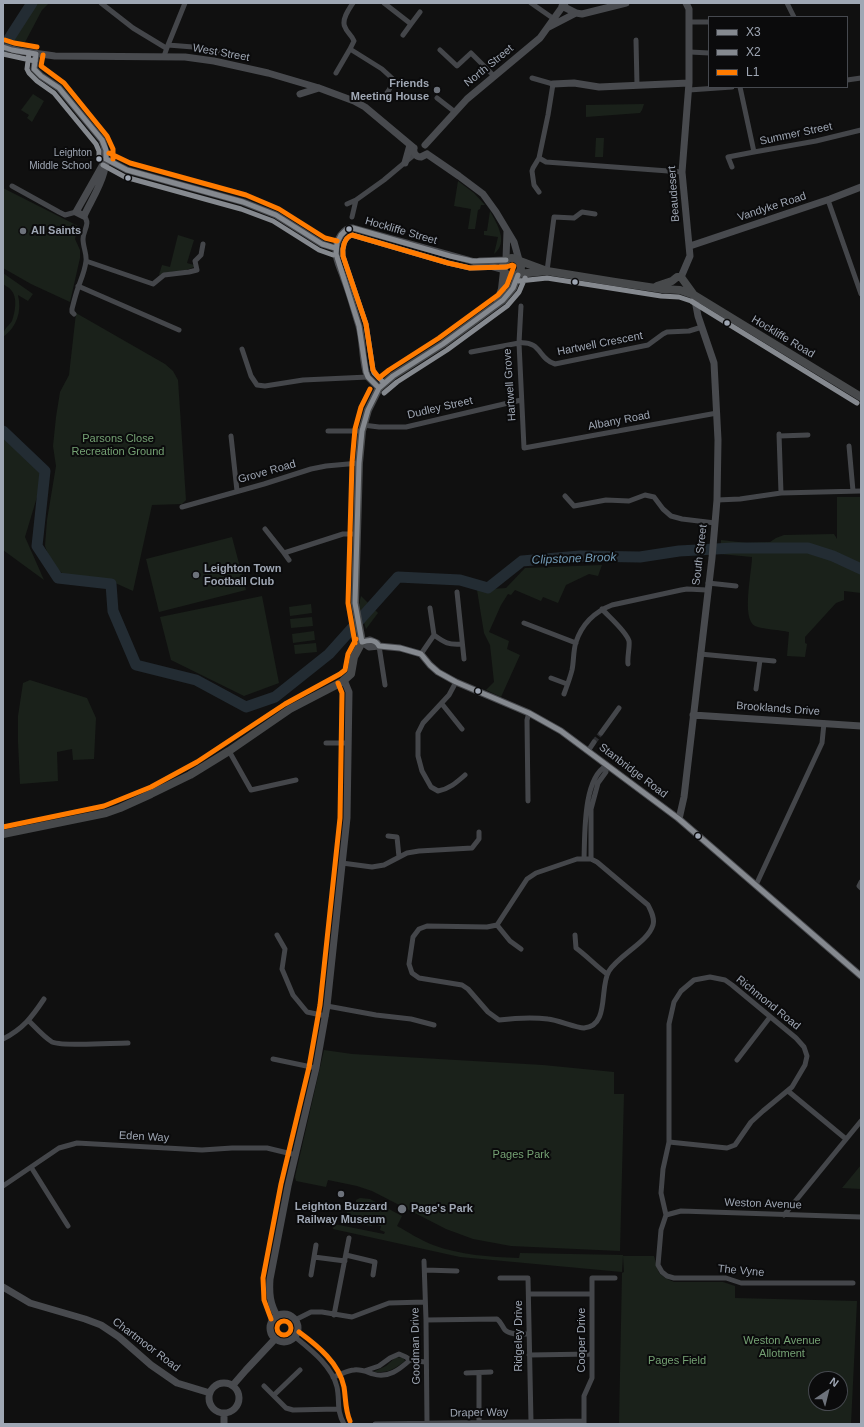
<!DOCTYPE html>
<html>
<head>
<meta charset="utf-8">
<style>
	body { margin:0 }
	#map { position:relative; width:864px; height:1427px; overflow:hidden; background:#101010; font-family:Helvetica,sans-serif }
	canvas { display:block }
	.frame { position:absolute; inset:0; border:4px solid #9fa7b4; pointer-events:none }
	.legend { position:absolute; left:708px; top:16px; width:140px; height:72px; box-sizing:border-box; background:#0b0b0c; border:1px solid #46494f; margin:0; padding:5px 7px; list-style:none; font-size:12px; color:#9fa7b4 }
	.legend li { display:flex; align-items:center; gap:8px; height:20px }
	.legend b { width:20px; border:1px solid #46494f }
	.north { position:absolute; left:808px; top:1371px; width:40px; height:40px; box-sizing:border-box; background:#0b0b0c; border:1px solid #46494f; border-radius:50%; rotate:35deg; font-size:11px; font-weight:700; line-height:16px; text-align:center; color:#9fa7b4 }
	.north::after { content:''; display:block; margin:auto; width:14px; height:18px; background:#6d727b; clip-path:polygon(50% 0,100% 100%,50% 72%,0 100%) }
</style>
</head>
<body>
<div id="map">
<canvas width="864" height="1427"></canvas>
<div class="frame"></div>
<ul class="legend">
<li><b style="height:5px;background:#85898f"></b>X3</li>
<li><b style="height:5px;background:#85898f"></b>X2</li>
<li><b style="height:5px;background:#ff7b00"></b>L1</li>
</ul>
<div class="north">N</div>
</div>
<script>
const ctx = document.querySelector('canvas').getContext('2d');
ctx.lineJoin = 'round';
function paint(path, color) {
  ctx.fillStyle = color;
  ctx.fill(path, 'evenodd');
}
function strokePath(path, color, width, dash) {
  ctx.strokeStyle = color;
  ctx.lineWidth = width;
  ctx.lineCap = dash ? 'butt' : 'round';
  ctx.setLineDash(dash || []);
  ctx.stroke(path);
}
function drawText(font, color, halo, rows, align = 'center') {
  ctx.font = font + ' Helvetica,sans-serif';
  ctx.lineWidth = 4;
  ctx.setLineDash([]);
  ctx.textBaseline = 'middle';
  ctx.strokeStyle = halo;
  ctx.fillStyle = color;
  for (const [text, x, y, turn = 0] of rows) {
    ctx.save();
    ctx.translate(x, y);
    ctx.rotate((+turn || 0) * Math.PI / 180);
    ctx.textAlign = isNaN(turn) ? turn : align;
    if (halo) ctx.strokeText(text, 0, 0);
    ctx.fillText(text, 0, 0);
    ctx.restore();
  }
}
paint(new Path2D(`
	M33,3H49L42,10L22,48L7,43Z
	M33,94L44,101L32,122L27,118L29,115L21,110Z
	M644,104L642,110L640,113L586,117V105Z
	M596,138H604L603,157H595Z
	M458,181L474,193L485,205H481L480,209L478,210L475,229H468L471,209L454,206Z
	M3,188L78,226L75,239L80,250V258L70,302L31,284L3,268Z
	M490,211C497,224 509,242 494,254L498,237L484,235V231H487Z
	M178,235L194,240L187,263L194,265V267C183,273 170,270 159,275L162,265L170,267Z
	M3,273L33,294L28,301L18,295C22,311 17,327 3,337C3,329 8,327 12,321C15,313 18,297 11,290C9,287 5,286 3,284Z
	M76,313L165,364L173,371L178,380L186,500L182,504L152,505L133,591L113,582L64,575L51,563L45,546L47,520L56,466L53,446L56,417L60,392L69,375Z
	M3,427L46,467L25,537L44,580L3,550Z
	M837,497H861V593L844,591V600L836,603L805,637V643L807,644L805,657L787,656L789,632C781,630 761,629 755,626C741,619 752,571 752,557L720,554L721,540L747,543L770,542L776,538L784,535L834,534L837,539Z
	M232,537L246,590L159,612L146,559Z
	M602,565L598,576L589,574L566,585L558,603L543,597L541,601L515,590L511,595L508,594L501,605L489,632L509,641L507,649L520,655L501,697L486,690L494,682L490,645L484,633L477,590L506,588L525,568Z
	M262,596L279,683L244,696L171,660L160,617Z
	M361,596L378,613L366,629C363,618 357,607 361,596Z
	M311,604L312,613L290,616L289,607Z
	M312,617L313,626L291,628L290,619Z
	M314,631L315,640L293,643L292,634Z
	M316,643L317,652L295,654L294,645Z
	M30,680L87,698L96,718L94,759L73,760L72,749L57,752L58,781L20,784L18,742V716L23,683Z
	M324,1050L352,1054L543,1065L614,1072V1094H624L620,1251L511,1246L473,1239L446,1229L372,1191L357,1186L328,1180L326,1187L296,1181L295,1177Z
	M861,1165V1189L842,1188Z
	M360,1198L370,1199L402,1216L397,1226C408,1232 420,1240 433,1245C460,1255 490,1257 519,1258L520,1253L623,1255L622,1272L460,1257L333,1229L334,1224L384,1234L385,1232L380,1230L381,1226L372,1224V1226L360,1224V1221L354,1218H346L348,1205L356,1206V1200Z
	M623,1256H654L659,1273L665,1278L674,1282H723L735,1286V1298L857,1301L851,1424H619L622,1273L624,1272ZM816,1379H840V1403H816Z
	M396,1357L403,1358L405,1361C393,1370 388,1373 373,1372L386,1366Z`), '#1a211a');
strokePath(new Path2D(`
	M3,48L32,3
	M3,431L45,471L37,546L58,578L111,584L113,611L136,665L196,680L246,707L275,697L329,654L398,577L460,580L488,588L522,561L580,556L640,557L679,551L733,548H808L833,556L861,569`), '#232c33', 11);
strokePath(new Path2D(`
	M594,742L601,733`), '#2d2e31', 5, [5, 2.5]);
strokePath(new Path2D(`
	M101,3L133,28L166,48
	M353,3C349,9 341,20 345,27C347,33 351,34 354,41L350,49L382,69L394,80L389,90L384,97
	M384,3L411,24L420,12
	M531,3L554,19
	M787,3L794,17
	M690,22H709
	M403,35L411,24
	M636,40L637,85
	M168,45L193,47L237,56
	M440,50L457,66L471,53L494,76
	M690,52L709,53
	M164,56L168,45L185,3
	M336,73L350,49
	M532,78L553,84L548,115L539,158L533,168L532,171L534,185L539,192
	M847,80L861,78
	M740,87L754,152L816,141L861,130
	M689,90L732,87
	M437,98L455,112
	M539,158L546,162L682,172
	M732,167L728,157L754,152
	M12,186L59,212L65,215L76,212
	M828,200L861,294
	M347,204L356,200
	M352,217L356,200L384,180L415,154
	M86,261L153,284L164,275L189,272L197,270L195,261L201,255L203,244
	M547,271L554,217L574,218L582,212L595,214
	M78,286L179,330
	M521,306L519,343C542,341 538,359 555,364L648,345L663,334L667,332L689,331L702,327
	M74,314L72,312V309C74,301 76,293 79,285C82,277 85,270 86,261C87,254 83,247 83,239C83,230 91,224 84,216
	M242,349L251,376L257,385L265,386L303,380L368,377
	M471,352L519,343L524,448L717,413
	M363,425L379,427H406L521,400
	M328,431H362
	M779,434L781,493
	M231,436L237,491
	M779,436L808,435
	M849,446L853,491
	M565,496L574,506L606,500L629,501L645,495L654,497L663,509L671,516L682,519L715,523
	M717,500L740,499L781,493L861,491
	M182,507L264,484L311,469L326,466L359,463
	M265,529L284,553L343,534H357
	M284,553L289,560
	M708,583L736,586
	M457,592L464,659
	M430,608L434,635
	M602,609C609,617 626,631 629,641C630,647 627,657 628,664
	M524,623L576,643
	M379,646L385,685
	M421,654L434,635C445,643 448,645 462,644
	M700,654L774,661
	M551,678L567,684
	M456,682L449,695L423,723L418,733V756L422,771L431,787L438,791C449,789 456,783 465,775
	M756,689L760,660
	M564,694C567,686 570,678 572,670C574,661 573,651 576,642C582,624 594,612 612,605L681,590L687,589L707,590
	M442,704L462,729
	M601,733L619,708
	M326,743H348
	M229,751L251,790L296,780
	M588,751L594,742
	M528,801L527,720L529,713
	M388,836L397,837L399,857
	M577,859H591L597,862L648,905C651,911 655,918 653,925C648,942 619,955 609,971C599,987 610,1026 584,1028C576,1028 558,1020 548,1019C533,1017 515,1018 499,1020L488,1012L468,989L462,985L419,978L412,973L409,964L413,937L419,929L427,926L487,927L497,925L527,879L536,873Z
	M584,859C585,834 583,779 606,766V772L598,783L591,809V859
	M342,863L372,867L384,865L407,853L419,851L472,848L479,839V832
	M861,882L859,886L861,888
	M756,885L822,743L824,723
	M497,925L510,941L521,949
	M277,935L285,949L282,969L293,995L307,1012L326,1016
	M575,935L576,948C587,956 596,966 607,974
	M327,1006L376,1015L411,1019L434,1025
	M29,1021C36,1028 44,1037 52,1042C64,1047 112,1043 128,1043
	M3,1039C23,1029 32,1017 44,999
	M273,1059L316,1068
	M737,1060L770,1017
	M788,1091L846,1139
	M669,1142L727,1148L735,1145L751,1122L763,1111L792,1087L805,1065L807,1056L804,1047L796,1038L732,985L725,980L710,977L694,980L681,991L674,1002L669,1024V1142L663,1169L661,1193L666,1215L661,1230L658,1265L662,1272L667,1276L674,1278H726L741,1283H853
	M31,1167L68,1226
	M3,1186L59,1148L77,1143L202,1150L232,1148H267L296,1155
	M666,1215L681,1211L861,1217
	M784,1215L861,1121
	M346,1255L375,1262L373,1275
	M314,1257L345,1261
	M424,1261L426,1320L427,1423
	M425,1270L457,1271
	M311,1275L316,1245
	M500,1278H528L531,1422
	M529,1294H592
	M334,1315L349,1238
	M295,1320L311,1312H322L352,1317L389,1303L425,1302
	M426,1320L497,1319C501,1322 502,1326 505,1330C510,1335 521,1334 528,1334
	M295,1337C311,1350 332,1366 337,1387C340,1401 336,1410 344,1424
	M529,1355L592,1354
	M364,1371L379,1366L390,1358L399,1354L406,1357L410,1360L425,1362
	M466,1373L491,1372
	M479,1373V1423
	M333,1377C340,1375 348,1370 354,1370C361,1369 367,1372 373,1374C388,1379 400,1369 410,1360
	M264,1386L286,1408L293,1410L338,1409
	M274,1395L300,1370
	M375,1424L584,1421
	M584,1424V1396L592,1378V1278H615`), '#44464a', 5);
strokePath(new Path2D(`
	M562,6L576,13L582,14L626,3
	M549,27L576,13
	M3,47L19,51L55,56L185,57L214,61L268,73L319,88L354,101L365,107L414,148
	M36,54L34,69L41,76L59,88L102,140C114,168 95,192 84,216L76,212L106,159
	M553,84L574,83L599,87L689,83
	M300,94L319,88
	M425,145L467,99L540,38L565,3
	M414,148C413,153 416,157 421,157L427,154
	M427,154L459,176L483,194L496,212L514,242L519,260
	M106,159L127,170L243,202L276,215L322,244L335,248
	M405,163L410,145
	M690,246L830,199L861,187
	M506,259L507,231
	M480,261L506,260
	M681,277L690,256L682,172L689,83V9L686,3
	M379,388L368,377L366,372C362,357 363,341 359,326C354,310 350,294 344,279C341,269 335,260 336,250C336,241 343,227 353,228L504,270
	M362,642L370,640L377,643L379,646L400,648L421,654L430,665L438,672L456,682L529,713L561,731L679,819L861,976
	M362,642L369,647L379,646
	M693,715L861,726
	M679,819L684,797L712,558L717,500L718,440L714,363L698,316L694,295
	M3,1287L30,1303L85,1319L101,1325L119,1337L151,1365L177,1383L210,1393
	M270 1328a14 14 0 1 1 28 0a14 14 0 1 1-28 0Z
	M277,1316C270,1303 269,1294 270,1279L288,1186L316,1068L327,1006L347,818L349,692L344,680
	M209 1398a15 15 0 1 1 30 0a15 15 0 1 1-30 0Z
	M233,1385L246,1370L275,1339
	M224,1424V1413`), '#484a4e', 7);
strokePath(new Path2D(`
	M503 267a9 9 0 1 1 18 0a9 9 0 1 1-18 0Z
	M520,261L547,271
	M518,274L547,271L615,282L662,289L680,290L694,295L861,397
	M657,286L672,281L677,277H681L694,295
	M497,304L502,289L504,271
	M3,834L106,813L120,808L151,794L190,775L229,751L290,709L342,682L351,674L354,657L362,642L355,603L359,463L362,431L368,410L379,388L393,376L443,344L503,300L513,288L518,275`), '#47494b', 8);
strokePath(new Path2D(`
	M3,47L12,50L36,54
	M36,54L34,69L41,76L59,88L102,140L106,150V159
	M106,159L127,170L243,202L276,215L322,244L335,248
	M379,388L368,377L366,372L359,326L336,254L337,243L341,235L346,230L353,228L450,256L472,261L506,260
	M362,642C369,640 375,639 379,646L400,648L421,654L430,665L438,672L456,682L529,713L561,731L679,819L861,976
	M362,642L355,603L359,463L362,431L368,410L379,388L393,376L443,344L503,300L513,288L518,275`), '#85898f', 5);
strokePath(new Path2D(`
	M29,53L27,69L29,73L37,81L54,93L96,144L99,151V159
	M3,54L35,61
	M103,165L125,177L241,209L273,221L319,250L333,255
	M519,281L547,278L661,296L679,297L691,301L857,403
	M384,383L374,373L373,370L366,324L343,256C342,248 344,238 352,235L448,263L470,268L506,267
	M384,393L397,382L447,350L507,306L519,292L525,278`), '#85898f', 5);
strokePath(new Path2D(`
	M5,40L14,43L37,47
	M43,55L41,66L64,83L107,136L113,149V159
	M109,153L130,163L246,195L279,209L325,238L337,241
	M352,235L448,263L470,268L506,267L512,265L514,266L507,285L498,295L439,338L389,370L379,378L373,370L366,324L343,256C342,248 344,238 352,235Z
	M355,643L348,603L352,463L355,429L361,407L370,389
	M3,827L104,806L151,787L197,762L285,704L340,674L345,670L348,654L356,639
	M271,1319L264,1300L263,1278L281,1184L309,1067L320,1005L340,818L342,693L338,683
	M277 1328a7 7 0 1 1 14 0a7 7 0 1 1-14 0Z
	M299,1332C318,1346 339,1363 344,1387C346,1399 345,1410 350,1421`), '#ff7b00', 5);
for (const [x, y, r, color] of [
	[437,90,4,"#6d727b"],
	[99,159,3.5,"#9fa7b4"],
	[128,178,3.5,"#9fa7b4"],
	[349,229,3.5,"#9fa7b4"],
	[23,231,4,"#6d727b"],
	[575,282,3.5,"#9fa7b4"],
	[727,323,3.5,"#9fa7b4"],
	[196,575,4,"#6d727b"],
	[478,691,3.5,"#9fa7b4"],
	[698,836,3.5,"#9fa7b4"],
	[341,1194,4,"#6d727b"],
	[402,1209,5,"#6d727b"]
]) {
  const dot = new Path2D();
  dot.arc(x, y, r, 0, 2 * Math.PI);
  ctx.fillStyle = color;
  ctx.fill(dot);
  strokePath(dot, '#0b0b0c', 1.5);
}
drawText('10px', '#9fa7b4', '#0b0b0c', [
	["Leighton",92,153],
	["Middle School",92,166]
], 'right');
drawText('11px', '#9fa7b4', '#0b0b0c', [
	["West Street",221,53,10],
	["North Street",489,66,-39],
	["Summer Street",796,134,-12],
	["Beaudesert",674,194,-94],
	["Vandyke Road",772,207,-18],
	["Hockliffe Street",401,231,16],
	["Hockliffe Road",783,337,31],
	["Hartwell Crescent",600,344,-11],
	["Hartwell Grove",510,385,-94],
	["Dudley Street",440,408,-13],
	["Albany Road",619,421,-11],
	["Grove Road",267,472,-16],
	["South Street",700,555,-83],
	["Brooklands Drive",778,709,4],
	["Stanbridge Road",633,771,37],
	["Richmond Road",768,1003,39],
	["Eden Way",144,1137,3],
	["Weston Avenue",763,1204,2],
	["The Vyne",741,1271,5],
	["Ridgeley Drive",519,1336,-90],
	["Cooper Drive",582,1340,-90],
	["Chartmoor Road",146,1345,37],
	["Goodman Drive",416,1346,-91],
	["Draper Way",479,1413,-1]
]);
drawText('bold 11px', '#9fa7b4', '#0b0b0c', [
	["Friends",429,84,"right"],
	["Meeting House",429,97,"right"],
	["All Saints",31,231],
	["Leighton Town",204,569],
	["Football Club",204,582],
	["Leighton Buzzard",341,1207,"center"],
	["Railway Museum",341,1220,"center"],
	["Page's Park",411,1209]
], 'left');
drawText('11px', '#74a173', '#0b0b0c', [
	["Parsons Close",118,439],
	["Recreation Ground",118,452],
	["Pages Park",521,1155],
	["Weston Avenue",782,1341],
	["Allotment",782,1354],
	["Pages Field",677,1361]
]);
drawText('italic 12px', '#7199b4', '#0b0b0c', [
	["Clipstone Brook",574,559,-2]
]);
</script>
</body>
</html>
